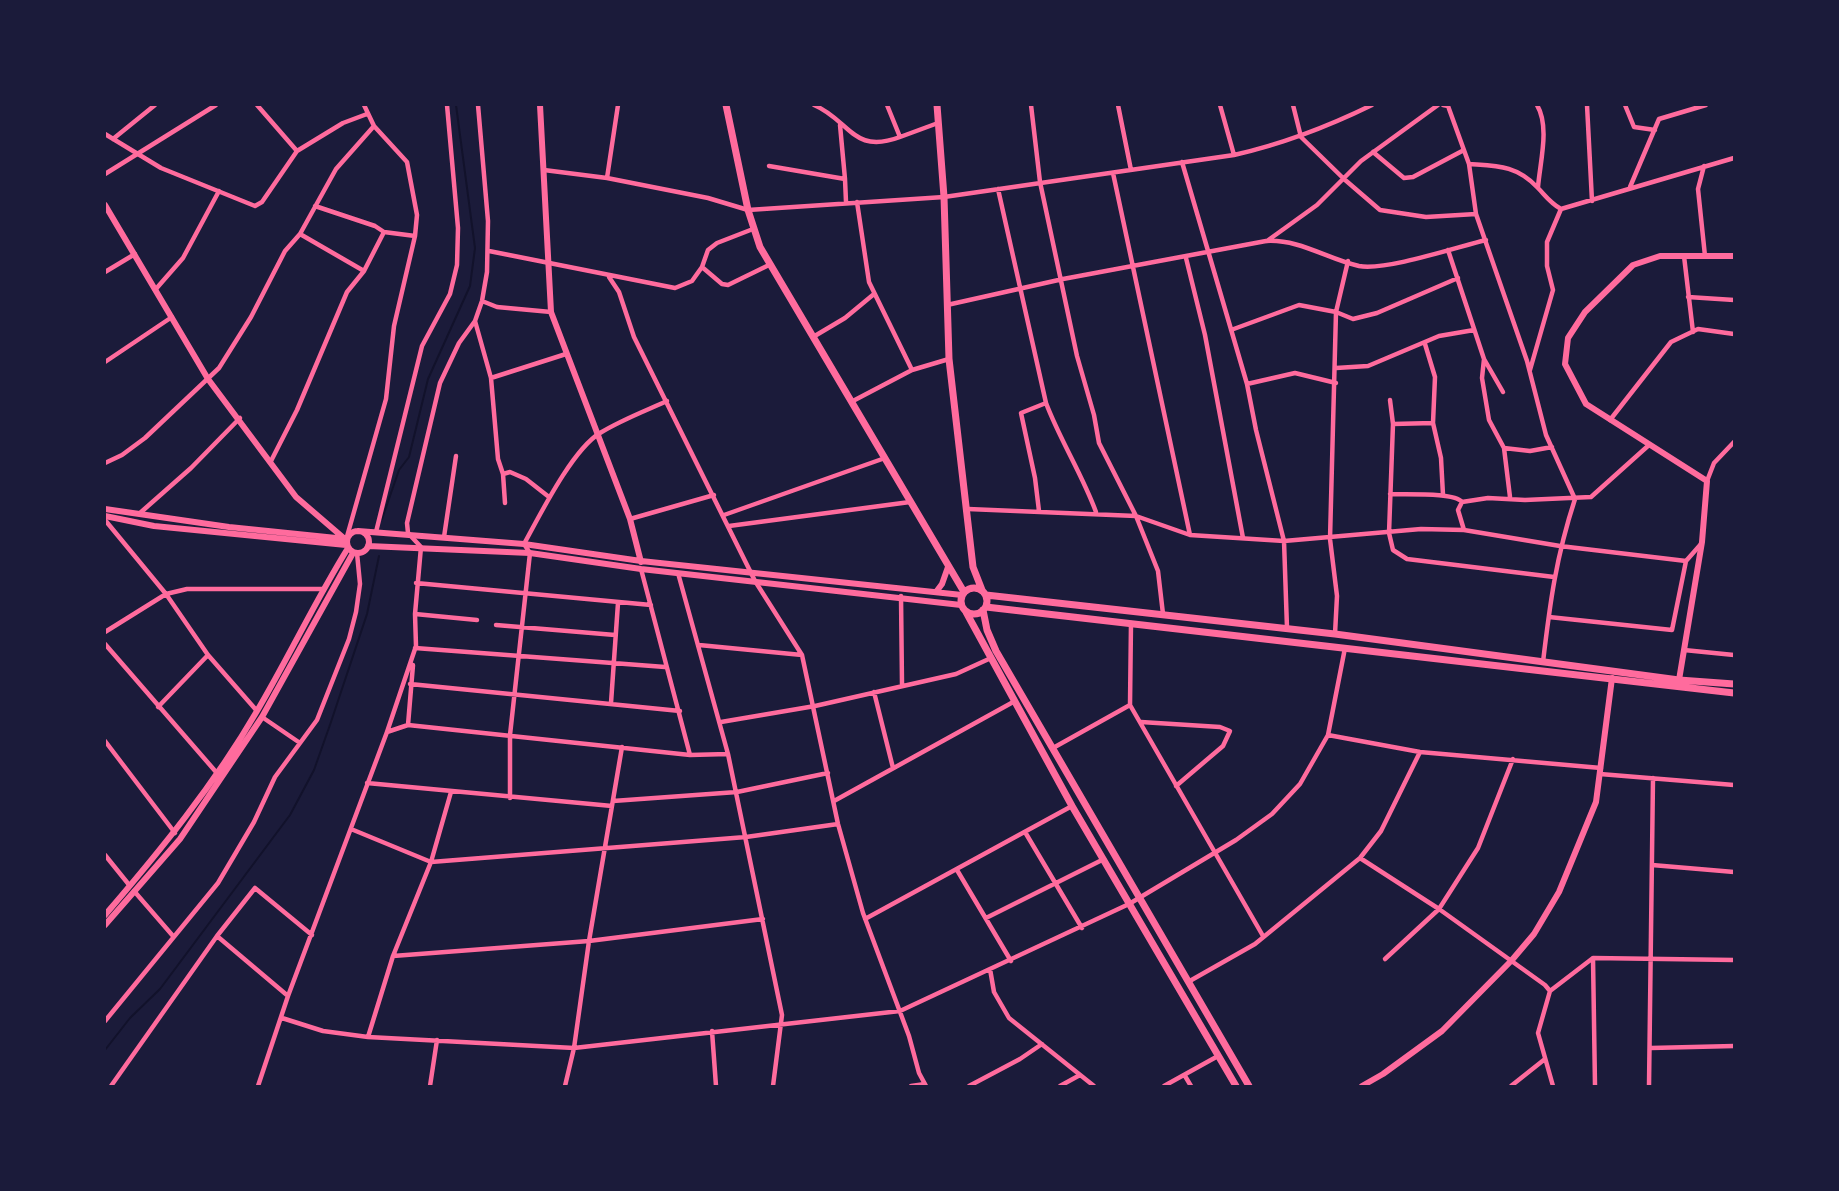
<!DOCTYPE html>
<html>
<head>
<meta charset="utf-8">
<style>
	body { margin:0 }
	#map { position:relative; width:1839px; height:1191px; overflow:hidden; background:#1b1b3a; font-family:"Source Sans 3",sans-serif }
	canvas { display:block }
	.frame { position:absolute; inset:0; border:106px solid #1b1b3a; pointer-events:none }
</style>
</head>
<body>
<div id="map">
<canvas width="1839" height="1191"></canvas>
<div class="frame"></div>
</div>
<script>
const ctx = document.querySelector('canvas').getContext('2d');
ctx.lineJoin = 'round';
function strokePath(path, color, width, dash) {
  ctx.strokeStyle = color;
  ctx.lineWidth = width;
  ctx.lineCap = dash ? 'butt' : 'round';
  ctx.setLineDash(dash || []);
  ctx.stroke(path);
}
strokePath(new Path2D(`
	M382,519L399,470L409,457L428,379L470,286L475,248L456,105
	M105,1050L130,1018L160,989L290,815L314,770L331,722L367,614L379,556`), '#12122b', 2);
strokePath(new Path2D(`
	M257,105L297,151
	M814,105C850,120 852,155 900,137
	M887,105L900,137L938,123
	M1031,105L1040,182L1077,356L1094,415L1099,443L1136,516L1158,571L1163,614
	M1118,105L1131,170
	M1220,105L1234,155
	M1293,105L1301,137L1344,179L1380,210L1426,217L1476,214
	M1443,105L1448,106L1469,164C1497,166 1516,165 1537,187C1546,196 1549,202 1561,209L1734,158
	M1537,105C1550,127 1540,162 1538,187
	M1587,105L1592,201
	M1625,105L1634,127L1655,130
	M105,134L161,168L255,206L262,202L297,151L343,123L367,114
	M113,139L155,105
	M1373,152L1404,178L1413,177L1464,150
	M1182,162L1247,384L1256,430L1284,541L1287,628
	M1469,164L1476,214L1527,361L1546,435L1575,499C1556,557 1550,603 1543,662
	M769,166L845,179L840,125
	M1704,166L1698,189L1705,256
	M544,170L607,178L708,198L748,210L944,197L1234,155C1283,144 1327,127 1372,105
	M1113,173L1190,535
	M105,174L216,105
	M607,178L618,105
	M845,179L846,202
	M1630,187L1659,119L1706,105
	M998,189L1046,403C1060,440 1082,474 1096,512
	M857,202L869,282L912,370
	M315,206L375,226L384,232L415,236
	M300,234L364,271
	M1267,241L1317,205L1361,161L1438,105
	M1448,250L1484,359L1482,378L1489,420L1504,448L1510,497
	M489,251L675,288L692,281L702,267L708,250L717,243L753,229
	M1684,256L1693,332
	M1186,258L1205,335L1243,538
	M702,267L722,284L728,285L769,265
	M105,272L135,254
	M609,277L619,292L634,337L755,581L802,655L838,824L863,913L909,1036L919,1073L926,1086
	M155,290L183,258L219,191
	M1688,297L1734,300
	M482,301L497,307L551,312
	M947,305L1063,279L1266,241C1300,239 1327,259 1359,266C1386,271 1457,247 1486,240
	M475,321L491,378L498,459L503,474L505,503
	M1231,330L1299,305L1336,312L1353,319L1377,313L1458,278
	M813,337L845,318L874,294
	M1425,344L1435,377L1433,423L1441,458L1443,495
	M1484,359L1503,392
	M105,362L172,317
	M1336,368L1368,366L1439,336L1474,330
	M1530,370L1553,290L1547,266V242L1561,209
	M491,378L566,354
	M1247,384L1295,373L1336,383
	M1390,400L1393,424L1389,533L1393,550L1407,559L1554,577
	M851,402L912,370L949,359
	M1610,420L1671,342L1698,329L1734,334
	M1393,424L1433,423
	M1504,448L1530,451L1552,447
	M271,461L297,410L347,292L364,271L384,232
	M105,463L122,455L145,438L219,368L251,317L285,251L300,234L336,169L374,126
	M503,474L510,472L526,479L549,497
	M1707,481L1714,463L1734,442
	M1390,494C1405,495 1454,492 1462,502L1488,498L1525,500L1591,497L1649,445
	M1462,502L1458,510L1464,530
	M968,509L1136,516L1190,535L1284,541L1421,529L1464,530L1560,546L1686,561L1701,544
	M1039,511L1035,478L1021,413L1046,403
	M140,513L191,468L240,418
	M724,515L885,458
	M630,519L714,495
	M105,520L166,594L208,655L257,711
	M729,526L910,502
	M376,532L422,346L450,294L457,265L458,228L447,105
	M444,537L456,456
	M346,540L386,399L394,326L415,236L417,215L407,162L374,126L364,105
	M641,569L690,755
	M678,573L728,754L782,1015L773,1086
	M416,583L651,605
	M901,596L902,684
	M415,614L477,620
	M1549,617L1672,630L1686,561
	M496,625L615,635
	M105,632L166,594L187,589H323
	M1335,634L1337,596L1330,539L1336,312L1348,261
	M105,644L216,772
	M699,645L802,655
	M415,648L665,667
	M1684,650L1734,655
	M410,684L680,711
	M874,692L893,768
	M611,703L618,603
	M1130,705L1263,936
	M158,707L208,655
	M262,717L300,743
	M721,722L815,706L956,674L991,658
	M1141,722L1220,727L1230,731L1223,746L1176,786
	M408,725L413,665
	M387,732L408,725L690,755L728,754
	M1328,735L1420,752L1601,768
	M105,741L175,833
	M1053,748L1130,705L1131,623
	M1600,774L1734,785
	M367,783L612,806
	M510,798V735L530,553L524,544C540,515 572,450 600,433C621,420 645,411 667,401
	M613,801L737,792L828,773
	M834,801L1015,701
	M351,829L431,862L746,837L838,824
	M1025,832L1082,928
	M105,855L130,886
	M1360,858L1439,909L1545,985L1550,991L1538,1033L1553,1086
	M1652,865L1734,872
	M957,870L1011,961
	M134,891L173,936
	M986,918L1104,859
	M865,919L1072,806
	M217,936L255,888L312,935
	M393,956L589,941L763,919
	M1593,958L1595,1086
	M1385,959L1439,909L1478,848L1513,759
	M990,969L994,992L1009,1018L1094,1086
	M1188,982L1255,944L1360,858L1381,831L1420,752
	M1550,991L1593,958L1734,960
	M282,1018L323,1031L368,1037L574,1048L900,1011L1129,904L1236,840L1272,814L1300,784L1328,735L1345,648
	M105,1021L218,883L254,822L275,777L317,720L349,639L356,612L360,584L357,553
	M712,1031L716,1086
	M368,1037L393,956L431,862L451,792
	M1651,1048L1734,1046
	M1185,1076L1191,1086
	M111,1086L217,936L288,996
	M258,1086L288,996L387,732L416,646L415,614L421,547L408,533L407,523L440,383L459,343L475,321L482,301L487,272L488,221L478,105
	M430,1086L437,1040
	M565,1086L574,1048L589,941L622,747
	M911,1086L925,1084
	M969,1086L1020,1059L1042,1044
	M1060,1086L1080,1075
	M1164,1086L1218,1056
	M1511,1086L1545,1059
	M1649,1086L1653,778`), '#ff6b9d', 4.5);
strokePath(new Path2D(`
	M540,105L551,312L630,519L641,562
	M105,205L208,379L296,497L346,540
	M105,509L229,527L346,539
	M105,516L154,526L346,545
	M347 542a11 11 0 1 1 22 0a11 11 0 1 1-22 0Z
	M358,531L524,544L641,561L962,595
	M368,546L530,553L641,569L961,605
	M936,592L942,584L948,567
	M1679,680L1702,542L1707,481L1586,404L1565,364L1568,338L1585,312L1633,265L1660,256H1734
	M105,915C160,851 214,785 257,711C289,657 315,601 348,548
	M105,925L180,839L262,717L353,553
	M1362,1086L1383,1074L1442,1031L1512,960L1534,934L1559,892L1596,802L1612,678`), '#ff6b9d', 6);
strokePath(new Path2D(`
	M726,105L748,210L760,247L964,592
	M937,105L944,197L949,359L973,567L982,590
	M961 601a13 13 0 1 1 26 0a13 13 0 1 1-26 0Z
	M986,595L1335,634L1679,680L1734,684
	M986,607L1734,693
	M983,610L987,630L996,651L1249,1086
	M966,612L1072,806L1236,1086`), '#ff6b9d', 7);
</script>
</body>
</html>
